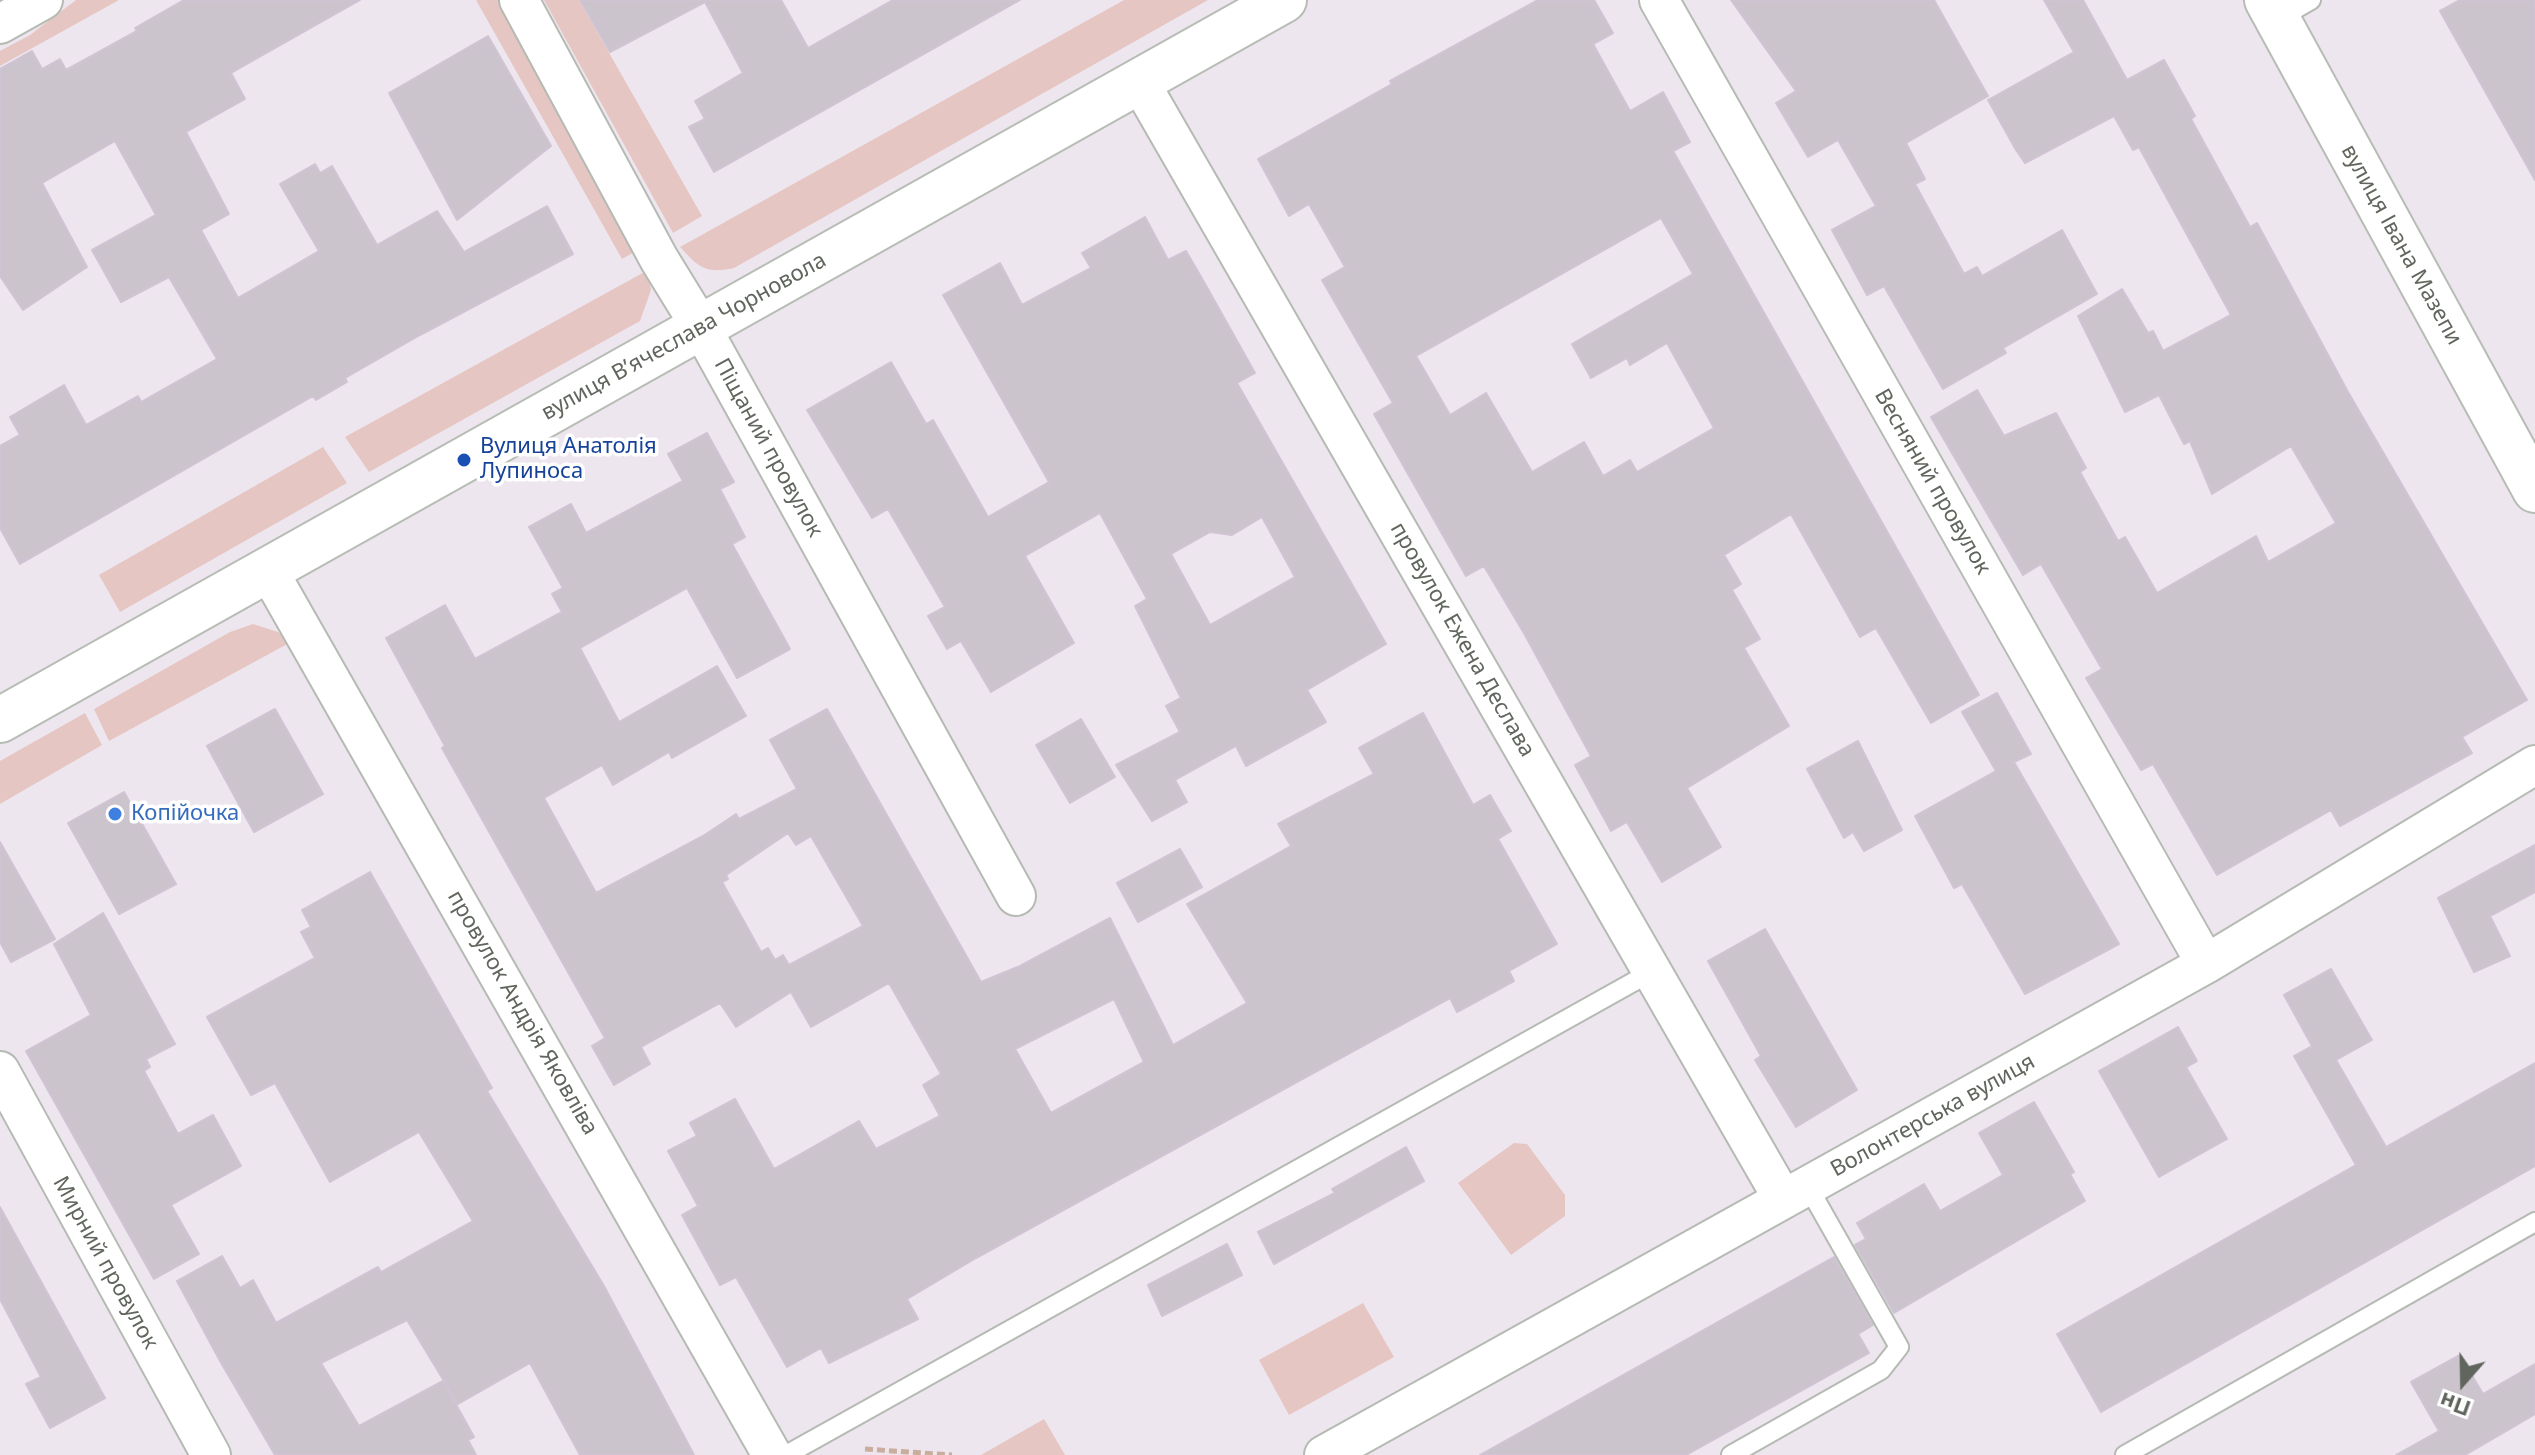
<!DOCTYPE html>
<html>
<head>
<meta charset="utf-8">
<style>
	body { margin:0 }
	#map { position:relative; width:2535px; height:1455px; overflow:hidden; background:#eee6ef; font-family:"Noto Sans",sans-serif }
	canvas { display:block }
	.north { position:absolute; left:2423px; top:1343px; width:80px; height:80px; -webkit-text-stroke:6px #fff; paint-order:stroke; rotate:200deg; font-size:22px; font-weight:700; line-height:32px; text-align:center; color:#60665d }
	.north::after { content:''; display:block; margin:auto; width:28px; height:36px; background:#60665d; clip-path:polygon(50% 0,100% 100%,50% 72%,0 100%) }
</style>
</head>
<body>
<div id="map">
<canvas width="2535" height="1455"></canvas>
<div class="north">Пн</div>
</div>
<script>
const ctx = document.querySelector('canvas').getContext('2d');
ctx.lineJoin = 'round';
function paint(path, color) {
  ctx.fillStyle = color;
  ctx.fill(path, 'evenodd');
}
function strokePath(path, color, width, dash) {
  ctx.strokeStyle = color;
  ctx.lineWidth = width;
  ctx.lineCap = dash ? 'butt' : 'round';
  ctx.setLineDash(dash || []);
  ctx.stroke(path);
}
function drawText(font, color, halo, rows, align = 'center') {
  ctx.font = font + ' "Noto Sans",sans-serif';
  ctx.lineWidth = 7;
  ctx.setLineDash([]);
  ctx.textBaseline = 'middle';
  ctx.strokeStyle = halo;
  ctx.fillStyle = color;
  for (const [text, x, y, turn = 0] of rows) {
    ctx.save();
    ctx.translate(x, y);
    ctx.rotate((+turn || 0) * Math.PI / 180);
    ctx.textAlign = isNaN(turn) ? turn : align;
    if (halo) ctx.strokeText(text, 0, 0);
    ctx.fillText(text, 0, 0);
    ctx.restore();
  }
}
paint(new Path2D(`
	M76,0H119L0,66V51L30,35Z
	M476,0H498L638,250L622,259Z
	M544,0H579L702,216L673,233Z
	M1124,0H1208L734,268C705,274 699,268 680,247Z
	M648,270L651,290L640,321L369,472L345,437Z
	M323,447L347,483L120,612L99,575Z
	M253,624L278,632L291,642L109,741L94,709L230,632Z
	M85,713L102,745L0,804V761Z
	M1514,1143L1527,1144L1565,1195V1216L1511,1255L1458,1183Z
	M1363,1303L1394,1357L1289,1415L1259,1360Z
	M1044,1419L1065,1455H981Z`), '#e6c6c3');
const building = new Path2D(`
	M184,0H360L231,73L245,99L186,132L229,214L201,230L238,298L319,251L280,184L315,164L320,173L332,166L377,245L437,211L464,252L547,206L573,254L420,335L345,378L347,382L316,400L313,396L20,564L0,528V446L20,435L10,417L64,385L86,425L138,396L141,402L217,359L169,277L121,302L92,250L156,215L115,141L42,183L87,267L23,310L0,276V69L32,51L42,69L60,59L66,70L137,31L135,28Z
	M580,0H781L808,48L893,0H1020L714,172L689,127L705,119L695,101L743,73L705,2L610,52Z
	M1538,0H1594L1613,33L1593,44L1630,111L1663,92L1690,142L1673,151L1979,695L1931,723L1876,628L1860,637L1791,514L1724,555L1741,584L1732,590L1760,639L1744,648L1789,726L1687,788L1721,847L1662,882L1627,822L1611,831L1575,765L1591,756L1525,635L1484,566L1466,576L1374,414L1393,403L1322,280L1345,267L1309,204L1289,216L1258,159L1392,84L1390,81ZM1661,218L1693,274L1572,344L1591,378L1627,358L1630,365L1667,343L1714,428L1637,472L1630,460L1603,476L1584,442L1532,472L1486,393L1450,415L1416,356Z
	M1731,0H1934L1988,96L1906,143L1925,179L1915,184L1964,274L1977,267L1982,276L2062,230L2097,294L2003,348L2006,353L1943,389L1884,286L1867,295L1832,230L1876,206L1838,140L1808,157L1776,103L1796,91Z
	M2044,0H2083L2127,80L2164,60L2195,116L2191,119L2250,227L2257,223L2348,392L2527,700L2462,737L2472,753L2340,826L2331,810L2217,875L2153,764L2141,770L2086,678L2102,669L2041,564L2023,575L1931,417L1977,390L2004,436L2056,413L2086,468L2080,472L2118,541L2125,537L2157,593L2256,536L2268,562L2336,523L2291,446L2212,494L2190,441L2184,444L2159,395L2125,412L2078,316L2122,289L2148,333L2153,331L2163,351L2231,315L2139,147L2133,150L2114,116L2025,163L2016,150L1988,100L2074,52Z
	M2460,0H2535V180L2440,11Z
	M488,36L551,146L457,220L389,93Z
	M1145,217L1168,260L1186,251L1204,282L1255,373L1237,383L1386,644L1307,690L1326,722L1246,766L1236,746L1175,780L1187,802L1152,821L1116,765L1180,732L1166,706L1181,698L1135,606L1147,599L1100,513L1025,556L1074,643L991,692L961,641L947,649L928,616L945,607L888,509L872,518L807,410L891,362L926,424L933,420L988,517L1049,482L943,295L1000,263L1022,305L1091,268L1082,253ZM1262,517L1295,577L1210,625L1171,554L1210,532L1232,535Z
	M707,433L734,482L720,489L745,537L732,544L790,649L737,678L687,588L580,648L619,722L717,666L746,716L672,758L669,752L613,785L602,765L544,798L596,893L703,836L736,814L739,819L797,789L770,740L827,709L981,982L1020,966L1110,918L1173,1045L1247,1003L1187,904L1291,846L1278,824L1374,774L1359,748L1423,713L1473,805L1490,795L1511,831L1498,839L1557,944L1509,971L1514,981L1457,1012L1450,998L976,1258L907,1299L918,1319L829,1363L821,1348L787,1367L736,1277L720,1285L682,1215L698,1206L668,1151L697,1136L690,1123L735,1099L774,1169L859,1121L876,1149L940,1116L923,1085L941,1074L889,983L811,1027L791,992L736,1027L720,1003L641,1047L650,1064L614,1085L592,1046L605,1038L442,748L445,746L386,638L445,605L475,659L562,612L552,594L563,588L529,527L571,504L586,533L683,481L668,454ZM788,833L796,845L811,836L863,926L789,965L783,955L775,960L768,948L761,952L722,882L728,879L726,875ZM1114,999L1144,1062L1051,1113L1015,1049Z
	M1997,693L2031,754L2014,762L2119,944L2025,994L1962,884L1954,888L1915,816L1996,771L1962,712Z
	M275,709L323,794L254,832L207,746Z
	M1081,719L1115,777L1070,803L1036,745Z
	M1858,741L1902,830L1864,851L1853,832L1844,838L1807,769Z
	M124,792L176,884L119,914L68,823Z
	M0,842L55,939L11,962L0,942Z
	M2535,845V892L2490,916L2510,956L2474,972L2438,898Z
	M1180,849L1202,887L1138,922L1117,883Z
	M370,872L492,1088L487,1091L604,1286L694,1455H580L530,1363L458,1404L407,1320L321,1363L359,1426L443,1381L474,1437L468,1440L476,1455H275L220,1361L177,1281L222,1256L240,1288L253,1280L276,1323L378,1267L381,1272L473,1221L419,1132L330,1182L275,1083L251,1095L207,1017L315,958L301,932L311,927L302,910Z
	M103,913L175,1044L146,1059L150,1067L144,1071L178,1134L213,1115L241,1166L171,1205L199,1254L154,1279L26,1051L91,1015L54,944Z
	M1765,929L1857,1090L1796,1127L1755,1060L1761,1056L1708,961Z
	M2331,969L2372,1040L2336,1060L2386,1147L2535,1063V1166L2101,1412L2057,1334L2356,1165L2294,1056L2312,1046L2284,995Z
	M2178,1027L2197,1061L2186,1067L2227,1139L2159,1177L2099,1071Z
	M2034,1102L2074,1172L2070,1174L2085,1201L1894,1313L1855,1245L1866,1239L1857,1223L1924,1184L1940,1211L2003,1175L1979,1133Z
	M1406,1147L1424,1181L1274,1264L1258,1232L1335,1193L1332,1189Z
	M0,1207L105,1398L50,1428L26,1384L41,1377L0,1299Z
	M1227,1244L1242,1275L1162,1316L1148,1285Z
	M1834,1257L1873,1325L1858,1334L1869,1353L1686,1455H1480Z
	M2460,1355L2483,1394L2535,1364V1414L2465,1455H2396L2439,1431L2411,1382Z`);
paint(building, '#cbc4cd');
strokePath(building, '#d0c4d4', 2);
const lane = new Path2D(`
	M2278,19L2311,0
	M786,1455L1653,971
	M1731,1455L1881,1370L1899,1347L1807,1185
	M2125,1455L2535,1222`);
const street = new Path2D(`
	M519,0L659,259L702,329L1016,896
	M1659,0L2206,964
	M0,24L43,0
	M1139,81L1783,1199
	M269,572L772,1455
	M0,1071L211,1455
	M1324,1455L2206,964L2535,765`);
const secondary = new Path2D(`
	M2267,0L2535,490
	M0,720L1284,0`);
strokePath(lane, '#b5bab3', 22);
strokePath(street, '#b5bab3', 42);
strokePath(secondary, '#b7bdb4', 48);
strokePath(new Path2D(`
	M865,1449L952,1455`), '#c9ae9d', 5, [8, 4]);
strokePath(lane, '#fff', 18);
strokePath(street, '#fff', 38);
strokePath(secondary, '#fff', 44);
for (const [x, y, r, color] of [
	[464,460,8,"#1a4fb4"],
	[115,814,8,"#3f7fe0"]
]) {
  const dot = new Path2D();
  dot.arc(x, y, r, 0, 2 * Math.PI);
  ctx.fillStyle = color;
  ctx.fill(dot);
  strokePath(dot, '#fff', 3);
}
drawText('22px', '#60665d', '#fff', [
	["вулиця Івана Мазепи",2401,245,61],
	["вулиця Вʼячеслава Чорновола",684,337,-29],
	["Піщаний провулок",768,448,61],
	["Весняний провулок",1932,482,60],
	["провулок Ежена Деслава",1462,640,60],
	["провулок Андрія Яковліва",522,1013,60],
	["Волонтерська вулиця",1933,1116,-29],
	["Мирний провулок",105,1263,61]
]);
drawText('22px', '#164399', '#fff', [
	["Вулиця Анатолія",480,447],
	["Лупиноса",480,472]
], 'left');
drawText('22px', '#366cbe', '#fff', [
	["Копійочка",131,814]
], 'left');
</script>
</body>
</html>
